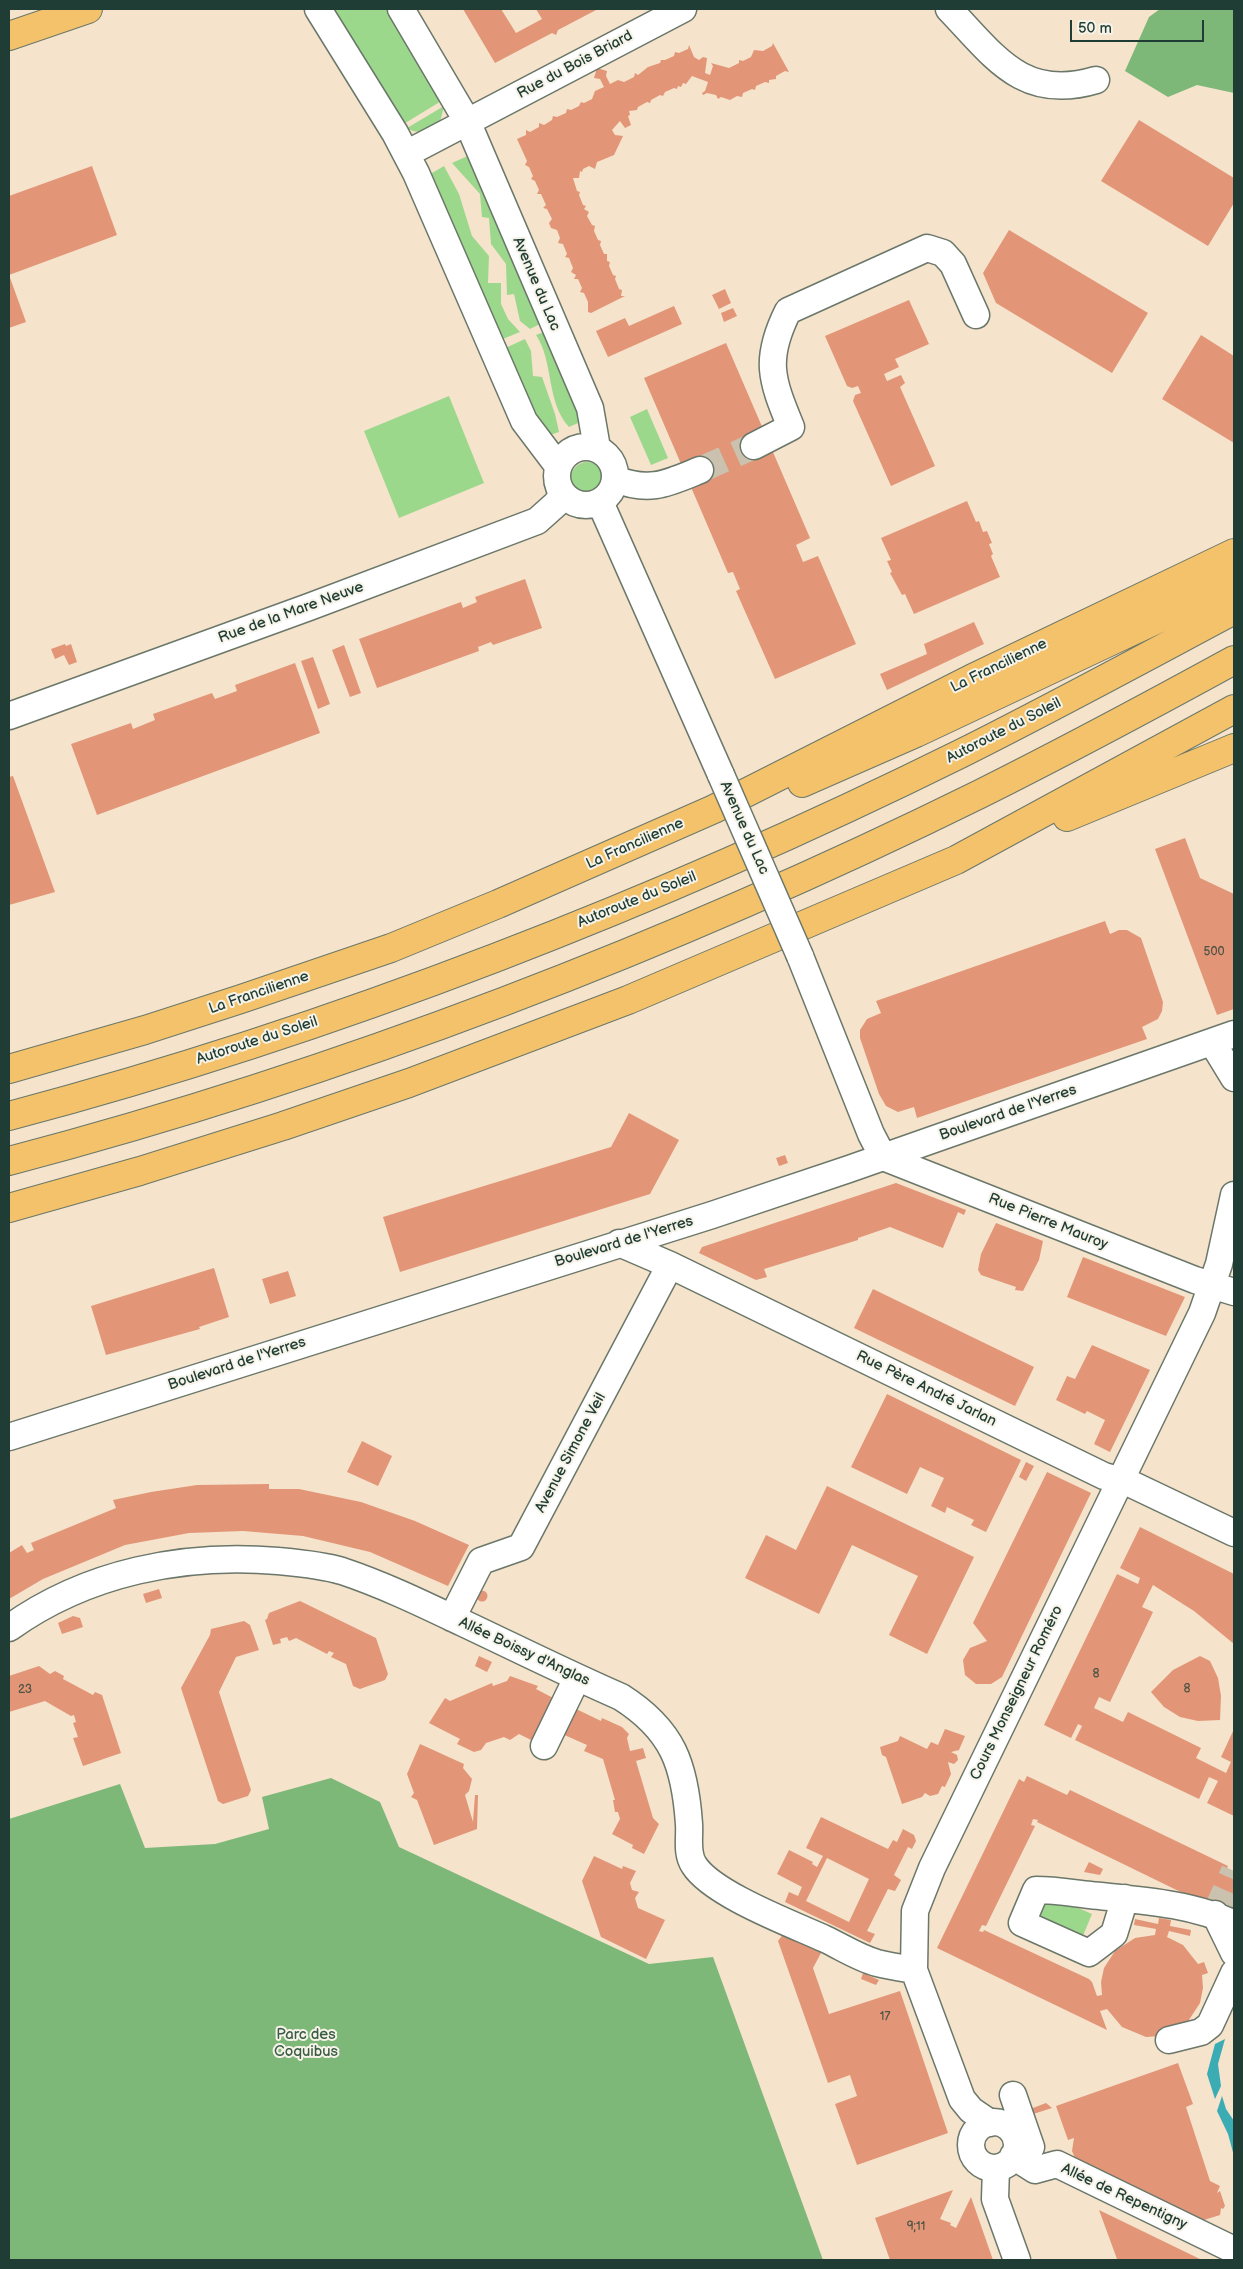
<!DOCTYPE html>
<html>
<head>
<meta charset="utf-8">
<style>
	body { margin:0 }
	#map { position:relative; width:1243px; height:2269px; overflow:hidden; background:#f5e3cc; font-family:"Balsamiq Sans",sans-serif }
	canvas { display:block }
	.frame { position:absolute; inset:0; border:10px solid #1f3d34; pointer-events:none }
	.scale { position:absolute; left:1070px; top:20px; width:134px; height:22px; box-sizing:border-box; border:2px solid #1f3d34; border-top:0; padding-left:6px; font-size:15px; line-height:18px; white-space:nowrap; color:#1f3d34; -webkit-text-stroke:4px #f7f3e8; paint-order:stroke }
</style>
</head>
<body>
<div id="map">
<canvas width="1243" height="2269"></canvas>
<div class="frame"></div>
<div class="scale">50 m</div>
</div>
<script>
const ctx = document.querySelector('canvas').getContext('2d');
ctx.lineJoin = 'round';
function paint(path, color) {
  ctx.fillStyle = color;
  ctx.fill(path, 'evenodd');
}
function strokePath(path, color, width, dash) {
  ctx.strokeStyle = color;
  ctx.lineWidth = width;
  ctx.lineCap = dash ? 'butt' : 'round';
  ctx.setLineDash(dash || []);
  ctx.stroke(path);
}
function drawText(font, color, halo, rows, align = 'center') {
  ctx.font = font + ' "Balsamiq Sans",sans-serif';
  ctx.lineWidth = 4;
  ctx.setLineDash([]);
  ctx.textBaseline = 'middle';
  ctx.strokeStyle = halo;
  ctx.fillStyle = color;
  for (const [text, x, y, turn = 0] of rows) {
    ctx.save();
    ctx.translate(x, y);
    ctx.rotate((+turn || 0) * Math.PI / 180);
    ctx.textAlign = isNaN(turn) ? turn : align;
    if (halo) ctx.strokeText(text, 0, 0);
    ctx.fillText(text, 0, 0);
    ctx.restore();
  }
}
paint(new Path2D(`
	M328,9H390L443,100L402,125Z
	M444,106L440,122C428,130 420,136 407,128Z
	M472,154L546,321L530,329L520,321L514,294L507,295L506,264L491,244L489,218L482,217L480,194L452,163Z
	M444,166L459,194L472,236L489,256L488,283H501V304L508,319L520,332L498,341L427,176Z
	M549,330L585,420L569,427C546,402 554,362 536,335Z
	M525,339L531,351L533,376L542,377L555,414L559,432L544,437L501,350Z
	M449,396L484,483L399,518L364,431Z
	M647,409L668,458L651,465L630,417Z
	M571 478a16 16 0 1 1 32 0a16 16 0 1 1-32 0Z
	M1038,1890L1092,1914L1082,1938L1028,1914Z`), '#9cd88c');
paint(new Path2D(`
	M1160,9H1234V93L1197,85L1168,97L1125,71L1149,17Z
	M331,1778L380,1802L399,1847L649,1964L713,1957L823,2260H9V1819L120,1784L145,1848L215,1844L269,1829L262,1797Z`), '#7db878');
paint(new Path2D(`
	M1225,2039L1218,2064L1221,2086L1215,2099L1207,2074L1215,2044Z
	M1222,2096L1226,2109L1234,2121V2156L1228,2134L1217,2111Z`), '#3bacb4');
paint(new Path2D(`
	M463,9H501L516,33L542,19L536,9H598L558,30L556,35L552,33L495,63Z
	M773,43L789,72L785,71L776,76V79L769,80V83L765,82L756,86L755,90L752,89L743,93L742,97L737,96L730,100L721,97L718,99L716,95L707,93L703,95L702,93L705,91L708,82L692,76L686,84L683,83L681,87L678,86L677,89L674,88L665,92L663,96L660,95L651,100L650,103L647,102L638,107L637,110L629,111L630,115L628,116L631,125L625,128L620,121L612,130L615,135L623,136L614,155L597,162L595,169L589,166L583,169L582,172L580,171L579,178H573L577,191L580,192L579,195L583,205L586,206L584,209L589,212L587,216L592,225L595,226L594,231L598,240L601,241L600,245L604,254H607V261L610,262L609,266L613,275L616,276L615,279L619,289L622,290L621,296H625L591,313L588,312V302L584,293L580,292L582,288L578,279H574L576,275L571,272L573,268L569,258L565,257L567,254L563,244L558,243L560,238L557,230L551,228L549,223L552,219L547,209L543,208L546,205L541,194H537L539,190L535,181L531,179L533,176L529,167L525,165L527,161L517,139L526,135V130L530,132L539,127V123L544,125L552,120L553,116L557,117L566,113L567,109L571,110L579,106L581,102L584,103L592,99L595,91L604,87L600,79L594,78L597,68L607,71L606,76L610,84L618,80L624,82L634,77L635,73L638,75L648,67L660,63L661,60H665L674,56L675,52L679,53L688,49L689,45L694,57L699,60L703,57L707,58L705,73L710,75L713,66L711,63L729,68L739,63V60L743,61L751,57L754,50L763,51L772,46Z
	M1139,120L1234,178V203L1208,246L1101,181Z
	M92,166L117,235L9,275L26,322L9,328V196Z
	M1009,230L1148,313L1112,373L996,303L983,273Z
	M725,289L731,303L719,309L712,295Z
	M909,300L929,344L895,359L899,367L884,374L887,381L901,375L905,383L900,387L935,466L891,486L853,401L855,395L861,393L858,386L852,388L847,386L825,336Z
	M674,306L682,324L608,357L596,331L625,318L629,326Z
	M733,308L737,316L724,322L721,313Z
	M1201,335L1234,356V443L1162,399Z
	M726,343L810,538L796,545L803,562L818,556L856,644L775,679L736,591L740,589L733,572L728,573L644,378Z
	M967,501L976,522L979,521L983,532L987,531L992,543L989,544L993,554L991,556L1000,577L914,614L905,594L902,595L890,573L892,572L887,561L891,560L881,538Z
	M525,579L542,628L493,645L491,642L478,647L479,651L377,688L359,639L461,602L463,608L477,602L475,597Z
	M974,622L984,644L887,690L880,674L927,654L924,644Z
	M65,644L66,646L71,644L77,662L69,665L64,655L55,659L51,649Z
	M344,645L361,693L350,697L332,650Z
	M313,657L330,704L318,709L301,661Z
	M295,663L320,733L97,815L71,744L131,723L133,729L155,720L153,714L212,693L215,699L237,691L235,685Z
	M13,776L55,892L9,905V777Z
	M1185,838L1200,878L1234,894V1009L1217,1015L1155,849Z
	M1105,921L1110,934L1119,930H1127L1141,938L1163,1002L1162,1011L1158,1019L1142,1027L1147,1039L917,1118L914,1107L898,1112L886,1106L879,1094L860,1038V1030L867,1019L881,1013L876,1001Z
	M629,1113L679,1140L650,1194L400,1272L383,1217L611,1147Z
	M785,1155L788,1163L779,1166L776,1158Z
	M896,1183L966,1210L964,1215L958,1212L943,1248L890,1227L858,1238V1240L764,1269L767,1277L756,1280L699,1253L702,1247Z
	M996,1223L1043,1241L1039,1260L1023,1291L1015,1290L1016,1287L981,1275L978,1270L981,1254Z
	M1083,1257L1185,1297L1166,1336L1067,1297Z
	M214,1268L229,1317L199,1327L200,1329L106,1355L91,1306Z
	M288,1271L296,1296L270,1304L262,1279Z
	M873,1289L1034,1367L1015,1406L854,1328Z
	M1092,1345L1150,1370L1110,1452L1094,1444L1105,1420L1087,1411L1085,1414L1056,1400L1067,1376L1075,1379Z
	M887,1394L1021,1460L986,1532L971,1525L974,1520L947,1507L945,1513L931,1506L944,1478L920,1467L907,1494L851,1467Z
	M362,1441L392,1456L378,1486L347,1472Z
	M1026,1462L1034,1466L1026,1481L1019,1477Z
	M1047,1472L1091,1493L1002,1677L991,1684H976L965,1675L963,1660L970,1648L987,1641L973,1623Z
	M269,1484V1489H299L361,1502L415,1521L469,1545L448,1586L370,1552L303,1536L243,1531L189,1533L125,1545L43,1579L9,1599V1553L22,1545L27,1553L34,1550L31,1543L116,1508L113,1500L151,1492L197,1485Z
	M827,1486L974,1557L927,1654L889,1635L918,1576L852,1545L819,1614L745,1578L766,1535L796,1550Z
	M1140,1527L1234,1574V1644L1194,1611L1153,1585L1142,1607L1153,1612L1110,1702L1099,1697L1094,1708L1123,1722L1128,1712L1201,1748L1196,1758L1226,1773L1231,1762L1221,1757L1234,1729V1816L1207,1803L1218,1781L1209,1777L1199,1799L1075,1740L1082,1726L1078,1724L1071,1738L1044,1725L1117,1574L1138,1584L1140,1578L1120,1568Z
	M159,1589L162,1598L146,1603L143,1594Z
	M476.5 1596a5.5 5.5 0 1 1 11 0a5.5 5.5 0 1 1-11 0Z
	M300,1601L376,1638L388,1674L385,1680L360,1689L353,1686L346,1664L331,1657L334,1653L329,1651L327,1654L296,1638L289,1641L287,1637L280,1639L281,1643L273,1645L265,1620L267,1619L269,1613Z
	M73,1616L80,1618L83,1627L62,1634L58,1623Z
	M244,1621L250,1625L259,1650L236,1657L219,1692L251,1790L248,1796L223,1804L218,1801L181,1688L210,1635L211,1629Z
	M479,1656L492,1662L487,1672L475,1666Z
	M1200,1656L1210,1661L1218,1678L1221,1696L1220,1720L1198,1721L1180,1717L1164,1707L1151,1692L1173,1670Z
	M39,1666L50,1674L55,1671L64,1676L63,1679L93,1695L95,1692L102,1695L121,1753L83,1766L73,1738L78,1737L73,1723L76,1722L74,1715L71,1716L45,1701L9,1712V1676Z
	M510,1676L538,1686L536,1689L557,1700L537,1743L519,1734L510,1740L504,1737L486,1743L481,1750L474,1752L457,1744L460,1739L429,1723L445,1698L450,1701L492,1683L493,1686L507,1681Z
	M572,1707L601,1721L602,1718L622,1727L629,1734L627,1738L630,1751L643,1748L646,1758L636,1761L653,1818L659,1824L644,1854L632,1848L633,1845L612,1834L620,1819L618,1812H615L613,1800H615L603,1759L584,1751L587,1745L560,1733Z
	M945,1729L965,1736L959,1750L951,1752L957,1755L958,1760L954,1764L948,1762L951,1774L945,1787L942,1786L938,1794L930,1796L925,1793L922,1797L902,1804L886,1757L882,1755L880,1747L898,1741L900,1736L927,1749L931,1742L938,1745Z
	M420,1744L464,1764L463,1768L472,1779L469,1791L465,1795L473,1822L475,1795H478L477,1829L434,1845L417,1800L411,1797L414,1793L407,1774Z
	M1027,1776L1067,1795L1070,1790L1228,1866L1227,1868L1234,1872V1918L1037,1822L1038,1820L1033,1819L1031,1825L1035,1826L986,1926L982,1925L979,1931L983,1932L984,1930L1089,1979L1092,1982L1097,1996L1102,1995L1101,1982L1104,1968L1115,1951L1135,1938L1155,1935L1156,1929L1134,1925L1135,1919L1158,1924L1159,1918L1171,1920L1170,1926L1191,1930L1190,1936L1169,1931L1167,1937L1183,1945L1198,1964L1204,1962L1208,1973L1202,1975L1203,1988L1200,2003L1187,2023L1161,2036L1146,2037L1122,2027L1107,2009L1100,2011L1107,2030L937,1948L1019,1779L1024,1782Z
	M821,1817L888,1849L893,1840L897,1842L903,1829L914,1835L916,1841L912,1849L908,1847L894,1875L901,1880L895,1891L888,1889L867,1931L875,1934L870,1943L785,1902L789,1892L798,1896L802,1887L777,1874L789,1850L813,1862L812,1864L817,1867L823,1856L806,1848ZM827,1858L869,1879L849,1922L806,1901Z
	M594,1856L622,1869L623,1866L636,1871L630,1883L632,1890L639,1892L635,1898L638,1908L665,1920L646,1959L601,1937L582,1881Z
	M1089,1862L1103,1869L1100,1875L1084,1872Z
	M784,1933L821,1953L813,1968L829,2014L900,1991L948,2133L857,2165L835,2104L857,2096L850,2075L828,2083L778,1941Z
	M863,1973L879,1980L876,1985L861,1979Z
	M1178,2063L1193,2104L1186,2107L1210,2181L1220,2186L1217,2193L1220,2191L1225,2206L1223,2209L1221,2208L1220,2215L1204,2220L1203,2223L1076,2160L1072,2151L1074,2138L1068,2140L1056,2106Z
	M1046,2103L1052,2108L1027,2116L1025,2111Z
	M953,2190L940,2219L951,2223L950,2225L956,2228L971,2197L993,2260H890L875,2218Z
	M1099,2210L1202,2260L1117,2259Z`), '#e29677');
strokePath(new Path2D(`
	M700,470L754,446
	M1215,1914L1234,1871`), '#cac2ae', 26, [26, 13]);
const minor = new Path2D(`
	M318,9L395,133L416,173L524,421L558,466
	M401,9L467,121L590,408L597,448
	M949,9C995,57 1023,102 1096,80
	M406,154L683,9
	M754,446L791,427C771,379 764,359 788,311L927,248L943,253L953,264L976,315
	M557 476a29 29 0 1 1 58 0a29 29 0 1 1-58 0Z
	M615,479C650,493 668,483 700,470
	M600,502L721,775
	M9,716L309,607L537,521L556,504L563,494
	M800,956L871,1134L883,1157
	M1212,1042L1234,1078
	M883,1157L1195,1280L1234,1292
	M619,1243L670,1265L1104,1476L1129,1483L1234,1533
	M9,1437L712,1215L849,1169L1234,1034
	M452,1618L481,1561L521,1547L670,1265
	M9,1628C87,1572 184,1553 278,1561C299,1563 322,1565 342,1571C384,1585 423,1604 463,1623C516,1648 568,1674 621,1697C673,1730 685,1765 689,1824C690,1838 686,1853 694,1865C712,1894 792,1924 825,1939C842,1947 859,1958 877,1963C889,1966 902,1968 914,1970
	M544,1746L577,1678
	M1125,1898L1114,1934L1089,1953L1022,1923L1036,1890C1055,1890 1072,1893 1090,1895C1136,1900 1193,1903 1234,1924
	M1215,1914L1234,1953
	M1169,2040L1201,2032L1210,2025L1234,1973
	M1013,2095L1031,2147
	M971 2145a23 23 0 1 1 46 0a23 23 0 1 1-46 0Z
	M990,2123L971,2110L962,2099L914,1970L915,1911L932,1868L1202,1313L1219,1264L1234,1195
	M1013,2156L1035,2170L1057,2164L1234,2250
	M996,2168L995,2199L1017,2260`);
const major = new Path2D(`
	M9,36L88,9`);
const highway = new Path2D(`
	M802,783L916,733L1234,583
	M1067,817L1234,748
	M9,1069L145,1030L241,999L391,948L498,904L714,809L973,678L1234,553
	M9,1116C334,1030 661,902 962,753C1054,707 1144,658 1234,610
	M9,1161C340,1074 674,945 980,794C1066,751 1150,706 1234,660
	M9,1208L140,1171L283,1126L409,1083L628,1000L956,860L1234,709`);
strokePath(minor, '#6a7769', 29);
strokePath(major, '#6a7769', 30);
strokePath(highway, '#6a7769', 30);
strokePath(minor, '#fff', 26);
strokePath(major, '#f3c26a', 28);
strokePath(highway, '#f3c26a', 28);
const minorBridge = new Path2D(`
	M721,775L800,956`);
strokePath(minorBridge, '#6a7769', 29, []);
strokePath(minorBridge, '#fff', 26);
drawText('12px', '#505345', null, [
	["500",1214,952],
	["8",1096,1674],
	["8",1187,1689],
	["23",25,1690],
	["17",885,2017],
	["9;11",916,2227]
]);
drawText('15px', '#1f3d34', '#f7f3e8', [
	["Rue du Bois Briard",575,65,-28],
	["Avenue du Lac",536,284,67],
	["Rue de la Mare Neuve",291,613,-20],
	["La Francilienne",999,666,-26],
	["Autoroute du Soleil",1004,731,-27],
	["Avenue du Lac",744,828,66],
	["La Francilienne",635,844,-24],
	["Autoroute du Soleil",637,900,-22],
	["La Francilienne",259,993,-19],
	["Autoroute du Soleil",257,1041,-18],
	["Boulevard de l'Yerres",1008,1113,-19],
	["Rue Pierre Mauroy",1048,1222,22],
	["Boulevard de l'Yerres",624,1242,-17],
	["Boulevard de l'Yerres",237,1364,-18],
	["Rue Père André Jarlan",926,1389,26],
	["Avenue Simone Veil",571,1453,-62],
	["Allée Boissy d'Anglas",524,1652,25],
	["Cours Monseigneur Roméro",1017,1693,-64],
	["Allée de Repentigny",1124,2197,25]
]);
drawText('15px', '#385c46', '#f7f3e8', [
	["Parc des",306,2035],
	["Coquibus",306,2052]
]);
</script>
</body>
</html>
